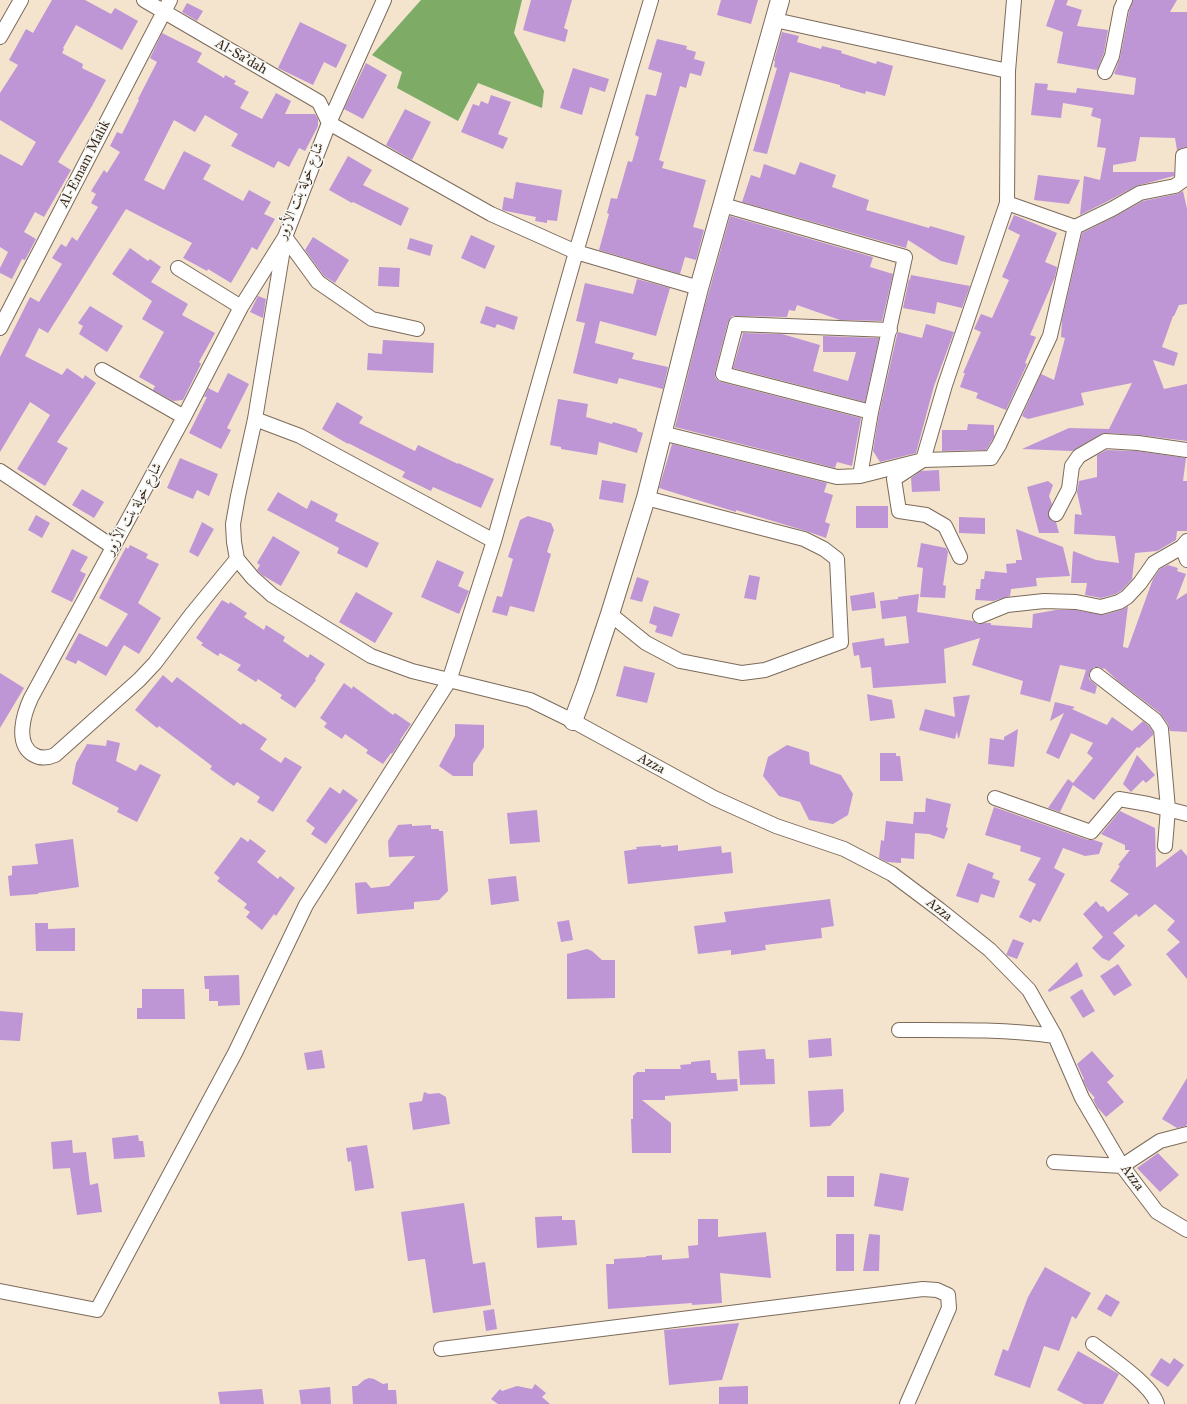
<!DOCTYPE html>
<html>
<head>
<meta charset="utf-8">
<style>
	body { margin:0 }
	canvas { display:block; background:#f4e3cd }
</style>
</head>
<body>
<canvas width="1187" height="1404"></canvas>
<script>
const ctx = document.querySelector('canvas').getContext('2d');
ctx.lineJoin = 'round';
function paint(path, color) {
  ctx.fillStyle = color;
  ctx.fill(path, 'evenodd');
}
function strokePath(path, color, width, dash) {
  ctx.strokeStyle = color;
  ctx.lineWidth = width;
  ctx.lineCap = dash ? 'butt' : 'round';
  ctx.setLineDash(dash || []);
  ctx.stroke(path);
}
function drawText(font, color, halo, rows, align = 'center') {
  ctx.font = font + ' "IM FELL Great Primer",Amiri,serif';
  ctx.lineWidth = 3;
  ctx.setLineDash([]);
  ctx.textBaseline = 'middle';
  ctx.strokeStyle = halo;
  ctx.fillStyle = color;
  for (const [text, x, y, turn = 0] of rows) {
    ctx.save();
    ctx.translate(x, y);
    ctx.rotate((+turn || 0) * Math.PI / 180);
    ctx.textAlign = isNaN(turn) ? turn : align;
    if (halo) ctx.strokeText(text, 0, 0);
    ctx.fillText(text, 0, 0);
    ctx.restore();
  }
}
paint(new Path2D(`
	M421,0H522L514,33L544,91L542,108L478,83L458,121L397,88L402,72L372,55Z`), '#7eac66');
paint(new Path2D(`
	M52,0H85L111,14L115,8L138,21L122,50L76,25L63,48L64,49L62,53L83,64L82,68L106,80L92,106L58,162L71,170L44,217L35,212L24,232L36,239L25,260L22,259L12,279L0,273V268L8,252L0,247V154L22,166L36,142L0,120V93L18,65L9,60L26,29L33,33Z
	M531,0H572L564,28L568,30L565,42L523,30Z
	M721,0H758L751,24L717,15Z
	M1055,0H1068L1066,5L1082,10L1077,26L1108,30L1104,53L1097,70L1057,63L1063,32L1046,26Z
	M1133,0H1177L1170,12H1187V147L1181,148L1177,150L1175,138L1140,137L1136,161L1113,165V172H1174V176L1136,186L1108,201L1080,215L1084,176L1100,180L1106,148L1097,147L1101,119L1091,116L1093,108L1063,103L1061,118L1031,115L1035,83L1048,84L1047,90L1076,93L1077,88L1134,95L1136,78L1114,74L1120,58L1129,12Z
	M187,3L203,11L197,21L182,12Z
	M300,22L347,45L336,68L324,62L313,85L278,68Z
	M782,32L799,36L797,42L821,49L822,46L842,51L841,53L876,64L877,61L893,66L885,96L866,91L865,94L840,87V85L790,72L767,154L753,151L777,68L774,67L775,61H774Z
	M162,33L202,53L197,62L224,78L225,75L236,81L234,84L249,92L240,108L262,119L276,93L291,101L285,114H315L318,119V126L305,151L299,148L289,167L278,161L274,168L231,146L238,134L205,115L195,132L174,120L144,180L164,190L184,151L211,165L203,179L243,201L249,190L271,202L264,214L275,219L257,250L252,247L231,283L208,269L207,271L183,258L192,243L126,209L48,333L39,328L25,356L62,375L67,368L83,379L85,375L96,383L57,442L68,448L45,486L17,469L50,415L30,402L0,452V357L30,297L39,302L62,264L52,258L61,244L66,247L72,237L77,241L98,207L91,203L96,194L91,191L104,170L107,173L120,152L110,146L117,132L122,134L139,100L138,99L157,62L150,58Z
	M657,39L687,46L686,49L696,52L694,59L705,62L701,76L690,73L686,88L680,86L659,160L664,162L662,168L706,180L693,227L704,230L696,260L685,257L680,274L599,250L609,214L607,213L611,198L617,199L628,161L632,162L639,137L635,135L646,94L656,96L662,73L648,69Z
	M366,63L387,75L363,119L344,109Z
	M573,68L609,79L605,92L590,87L582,115L560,108Z
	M491,95L511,102L498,134L508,138L503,149L461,132L473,104L479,106L481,101L488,104Z
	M405,109L431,122L412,160L386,145Z
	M348,156L372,170L363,185L409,208L401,226L353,202L352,203L329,190Z
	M800,162L836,175L832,187L869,200L866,210L929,228L930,226L965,236L957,265L941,261L908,240L906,248L742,202L751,175L760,178L764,164L795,175Z
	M1038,175L1080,180L1069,204L1034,200Z
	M516,182L562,190L557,221L547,220V223L535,221L536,217L506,211L502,210L504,197L513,199Z
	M1183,191L1187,209V304L1179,305L1174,316H1173L1162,347L1178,353L1174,366L1153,360L1164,389L1187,384V441L1139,435L1106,433L1101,434L1072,451L1022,449L1069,428L1109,429L1132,383L1081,393L1084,405L1028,419L1022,416L1041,374L1054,380L1065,338L1061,337L1062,320L1082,233L1116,216L1143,201L1177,194Z
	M1014,215L1057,233L1045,262L1057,267L1055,277L1030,335L1036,337L1025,363L1027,364L1006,410L976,398L978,393L960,387L965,373H963L981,332L974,329L981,314L992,318L1009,280L1002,277L1020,235L1008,229Z
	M730,216L873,257L870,267L893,274L882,321L840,320L797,305L795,311L789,310L787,317L732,316L728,322L715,372V377L717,380L721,382L861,418L852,466L837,462L835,468L675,427L703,313Z
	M471,235L495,246L485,269L461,258Z
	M313,237L349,260L335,283L324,276L305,250Z
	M410,238L433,245L430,256L407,249Z
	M130,248L148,261L150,259L161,267L151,282L188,304L182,315L215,333L199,362L201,364L183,400L173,401L153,390L155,386L139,377L164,332L142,319L152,301L112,274Z
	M379,267L400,268L399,287L378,286Z
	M911,275L970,286L962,308L937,302L935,314L903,308L909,279L910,280Z
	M637,279L670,288L656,336L600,321L595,343L634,353L632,359L668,367L663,389L619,378L617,384L573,373L585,323L576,321L585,283L633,294Z
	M258,296L266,299L263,318L250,312Z
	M90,306L123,326L107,352L79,334L83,326L78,323Z
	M486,306L518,317L514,330L497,324L495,328L480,323Z
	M926,324L954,332L934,386L916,453L880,462L873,451L879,414L897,335L898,332L922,338Z
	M743,333L782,334L820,345L813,371L848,381L856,352H823V336L879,338L865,402L733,368Z
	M383,340L434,343L433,373L367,370L368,353L382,354Z
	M228,373L249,384L227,428L231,430L221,449L189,433L207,397H204L208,388L218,393Z
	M558,399L588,404L586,417L612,424L613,422L637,429V431L643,433L637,453L599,442L597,455L561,449V447L550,445Z
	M337,402L363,417L359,423L415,451L418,445L458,464V463L494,479L481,508L433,487L431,491L402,477L405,472L348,443V444L322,429Z
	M968,424L994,425V437L986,450L942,451V430H967Z
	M672,444L827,483L824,492L833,495L825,522L830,524L826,538L806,531L736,510V512L659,488Z
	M1107,450L1137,451L1186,458L1183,481H1187V531H1177L1176,540L1157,551L1135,553L1132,579L1122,590L1116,594L1101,598L1085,595L1087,583H1071L1073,551L1096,560L1119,563L1115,536L1074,534L1075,514L1082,515L1077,492L1079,481L1097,477V455Z
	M180,458L218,474L209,496L197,490L193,499L167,488Z
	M939,470L940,491L912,492L911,478L921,471Z
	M602,480L626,484L623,503L599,499Z
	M1048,481L1053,485L1049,496L1052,504L1048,515L1052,521L1056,522L1059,533H1039L1027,487Z
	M82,489L104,502L94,518L72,505Z
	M278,492L307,509L311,500L338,514L335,521L379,543L367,568L337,553L339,548L267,510Z
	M856,506H888V528H856Z
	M36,515L50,523L42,538L28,530Z
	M528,516L551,523L554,530L547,552L551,554L534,612L510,606L507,616L492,612L497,596L502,597L513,559L508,557L520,520Z
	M959,517L985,518V534L959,533Z
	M202,522L214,529L198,557L189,552Z
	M1016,529L1063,547L1070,576L1036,578L1037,586L1011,589L1010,596L993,601L975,600L976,589H980L981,579H984L985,571L1007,573L1006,564L1016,563V560H1022Z
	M273,536L300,552L281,586L262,575L257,570L260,565L257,563Z
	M921,543L946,548L948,552L943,585L946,586L945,598L920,597L923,568L917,567Z
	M130,545L148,554L146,558L159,564L138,603L161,618L139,654L124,645L106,676L78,660L76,664L65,659L79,633L107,647L128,614L99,598L126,547L128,549Z
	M72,549L88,557L80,571L86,574L72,602L51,592Z
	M437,560L464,572L458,586L469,591L459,614L421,597Z
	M1168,565L1178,568L1177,571L1186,574L1176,600L1187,593V732L1170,731L1168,724L1160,713L1118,681L1104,668L1103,669L1099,667H1094L1091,670L1089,673V679L1097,686L1095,694L1080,689L1086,670L1060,665L1050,702L1020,694L1023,681L972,665L980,638L944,649L946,683L873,688L871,667L861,668L859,655L854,656L852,643L884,638L885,646L909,643L906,616L882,619L880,601L898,599V597L919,594L917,612L973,621L978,624L986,623H991V625L1032,628L1033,614L1056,610H1075L1103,615L1121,610L1128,606L1123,647L1128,648L1153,579L1160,569Z
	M749,575L760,577L756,600L744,598Z
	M637,577L649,581L642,602L630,599Z
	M356,592L393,613L375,643L339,622Z
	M874,592L876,608L852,611L850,596Z
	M222,600L229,604L230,602L247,613L244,617L264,630L266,625L285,637L283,641L308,658L310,654L325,664L315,679L316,680L295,708L280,698L282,695L258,679L256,682L237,670L241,665L220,653L218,656L201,645L203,643L196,638Z
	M654,606L680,614L672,637L655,632L657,626L649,623Z
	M624,666L655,673L647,703L616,696Z
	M0,673L24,688L0,728Z
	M163,675L172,683L177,677L241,725L243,723L267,739L260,749L281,763L285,757L302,767L273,812L257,802L260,797L237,782L234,786L210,769L212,766L159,726L157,728L135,710Z
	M344,683L352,689L353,686L393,715L395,713L411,724L400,740L401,741L392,754L391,753L383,764L366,753L368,750L345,734L342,739L324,727L327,723L320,718Z
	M867,694L892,700L895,718L870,721Z
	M970,695L959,738H958L957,731L955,739L919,730L925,709L955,717L953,697Z
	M1055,702L1075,707L1072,709L1107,725L1112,717L1132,731L1143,721L1149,726L1153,732V735L1139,748L1137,747L1094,800L1073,785L1060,812L1048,808L1068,779L1073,783L1093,758L1087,753L1093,743L1071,733L1059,759L1046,753L1064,713L1050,721Z
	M455,724L484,725V747L473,764V776H453L439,766L455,736Z
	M1018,729L1014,767L988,764L990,738L1004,740V737Z
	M107,740L120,743L116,761L136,771L140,764L161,775L137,822L117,812L119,808L72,784L76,763L87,744L106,746Z
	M787,745L809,752L810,764L841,775L853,794L848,815L833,824L809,820L800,802L779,796L763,776L768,757Z
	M880,753H896V756H900L903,781H880Z
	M1137,755L1155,775L1146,783L1143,780L1131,792L1123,784Z
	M330,787L340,794L343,789L358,800L326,844L311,834L315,828L306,821Z
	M926,798L951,804L946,827L948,828L944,839L929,834L915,833L914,859L901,858V863L887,862L879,858L881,840L884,841L886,821L913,824L914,812H925Z
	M994,807L1088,840H1094L1103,843L1099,854L1085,856L1063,848L1054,868L1065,874L1040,922L1033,919L1031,923L1019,917L1036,884L1028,880L1041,858L1020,851L1021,846L985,835Z
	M537,810L540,842L510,844L507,813Z
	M1120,811L1155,828L1156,868L1181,849L1187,856V979L1166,954L1180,942L1167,930L1175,921L1155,904L1139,917L1136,914L1113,933L1125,946L1109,961L1102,958L1092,948L1103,937L1083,914L1096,901L1101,907L1103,906L1108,912L1129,894L1110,881L1120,866L1118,865L1130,850H1125V845L1101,834Z
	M412,824V826L431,825V829H439V831H443L448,891L439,900L414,902V909L357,914L355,883L366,882L371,888L389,886L415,856L389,857L388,841L398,825Z
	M241,837L248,842L250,839L266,851L257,862L278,879L280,876L295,888L276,916L274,914L262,930L246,917L250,912L244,908L247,904L217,881L220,878L214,873Z
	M73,839L79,887L38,893V894L10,896L8,876L12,875V866L38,864L35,844Z
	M661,845V847L678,845V851L721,846L722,853L731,852L733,873L628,884L624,851L637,849L636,847Z
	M968,863L994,873L992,878L1000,881L994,898L981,894L978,903L956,896Z
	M516,876L519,901L491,905L488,879Z
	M830,899L834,926L821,928L822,938L765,945L766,950L731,955V950L698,954L694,926L726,922L724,912Z
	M569,920L573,940L561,942L557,922Z
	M35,923H48V929L75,928V951H36Z
	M1013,939L1024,943L1017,959L1006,955Z
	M587,949L592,951L602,960H615V998L567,999V954Z
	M1077,962L1083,976L1049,992L1048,990Z
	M1118,964L1132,985L1114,996L1100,976Z
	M239,975L240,1005L218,1006V1001H209V989H205L204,976Z
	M142,989H184L185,1019H137V1008H142Z
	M1082,989L1095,1011L1083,1018L1070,997Z
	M0,1011L23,1013L20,1041L0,1040Z
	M831,1038L832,1056L809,1058L808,1040Z
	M765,1049L766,1059H774L775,1084L740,1085L738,1051Z
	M322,1050L325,1068L307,1070L304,1053Z
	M1092,1051L1114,1076L1107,1082L1124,1102L1106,1117L1097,1107L1093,1099L1095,1098L1088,1090L1083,1080L1084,1079L1077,1064Z
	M710,1060L711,1073H716L717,1080L737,1079L738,1091L665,1096V1100H642L671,1123V1153H632L631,1119H633V1076L637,1072H645V1069H681L680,1065L691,1064V1062Z
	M1187,1078V1124L1186,1126L1177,1128L1162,1119Z
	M843,1089L844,1111L830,1126L810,1127L808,1091Z
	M424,1092L429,1094L439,1093L446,1097L450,1124L413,1130L409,1103L422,1101Z
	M138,1135L139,1141H143L145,1157L114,1159L112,1138Z
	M72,1140L73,1153L86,1152L90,1185L98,1183L102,1212L77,1215L70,1168L53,1169L51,1142Z
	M367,1145L374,1188L355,1191L351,1161L348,1162L346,1148Z
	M1158,1153L1179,1175L1160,1192L1137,1168Z
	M880,1173L909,1178L903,1211L874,1206Z
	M827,1176H854V1197H827Z
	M464,1203L473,1264L485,1262L491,1305L433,1313L425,1259L408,1261L401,1212Z
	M562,1216V1220H575L577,1245L537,1248L535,1217Z
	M698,1219H718V1237L766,1232L771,1278L720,1273L722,1303L692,1305V1303L608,1309L606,1264H614V1259L646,1257V1256L662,1255V1260L689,1258L688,1246L698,1245Z
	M836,1234H854V1271H836Z
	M869,1234L880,1235L879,1271H863Z
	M1045,1267L1091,1293L1076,1319L1072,1316L1059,1351L1044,1346L1030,1388L994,1375L1003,1349L1008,1351L1028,1297Z
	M1106,1294L1120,1302L1111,1317L1097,1309Z
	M494,1309L497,1329L486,1331L483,1311Z
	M739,1323L722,1380L669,1385L664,1330Z
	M1078,1351L1119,1374L1103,1404H1084L1057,1390Z
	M1161,1358L1170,1364L1174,1358L1184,1365L1168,1387L1150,1375Z
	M369,1378L374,1379L383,1384L388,1383V1390H396L397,1404H353L352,1386H357L364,1380Z
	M535,1384L546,1393L542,1397L550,1404H498L491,1399L500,1389L502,1391L517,1386L532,1389Z
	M748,1386V1404H719V1387Z
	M330,1387L331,1404H301L299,1390Z
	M262,1389L264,1404H220L218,1392Z`), '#be96d6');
const minor = new Path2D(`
	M144,0L319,102L329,123L491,214L576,252L699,288
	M775,20L1008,71
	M0,37L21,0
	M1105,72L1112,56L1121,9L1125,0
	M723,205L905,257L871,412L860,476
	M1075,227L1112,209L1140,193L1175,186L1182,181L1183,156L1187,155
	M285,237L255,419L238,496L233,524L234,542L237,559L253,578L272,595L371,656L412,671L530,700L573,721L714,798L776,826L844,849L892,874L940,910L990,950L1029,990L1055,1036L1082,1098L1122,1166L1157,1212L1187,1230
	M285,237L318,282L372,319L417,329
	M178,268L241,307
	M0,328L170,0
	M102,370L184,417
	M871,412L723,374L736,324L890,330
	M255,419L300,436L494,541
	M662,433L837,477L860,476L923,460L991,458L999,445L1050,336L1075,227L1007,203
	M0,471L113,547
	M1056,514L1069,489L1072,466L1079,456L1105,441L1138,443L1187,450
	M1182,547L1187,560
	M960,557L945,526L926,515L899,511L894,479L923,460L945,385L1007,203L1008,71L1014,0
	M237,559L191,615L155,663L139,680L55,755C48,758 41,759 34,755C14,744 24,713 31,698L184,417L241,307L285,237L329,123L384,0
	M610,614L646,643L680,661L742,673L765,670L841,642L837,559L824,549L804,539L646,498
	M980,616L1007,605L1044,601L1076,602L1101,607L1119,602L1127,597L1140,583L1154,563L1182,547L1187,541
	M1097,675L1155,720L1161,729L1168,809L1165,846
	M995,798L1091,832L1119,799L1148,804L1187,814
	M899,1030C951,1030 1003,1029 1055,1036
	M1054,1162L1122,1166L1160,1141L1187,1134
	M0,1291L97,1310L235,1053L306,905L449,681L494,541L576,252L651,0
	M1093,1344C1110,1357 1152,1385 1157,1404
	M441,1349L923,1289L937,1290L948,1295L949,1308L907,1404`);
const tertiary = new Path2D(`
	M573,721L586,686L610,614L646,498L699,288L780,0`);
strokePath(minor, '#7c6b5b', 16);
strokePath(tertiary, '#7c6b5b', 20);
strokePath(minor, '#fff', 14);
strokePath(tertiary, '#fff', 18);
drawText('14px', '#3b2a1e', '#f6f6f2', [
	["Al-Sa'dah",241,57,30],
	["Al-Emam Malik",85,164,-63],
	["شارع خولة بنت الأزور",301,191,-68],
	["شارع خولة بنت الأزور",134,509,-61],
	["Azza",651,764,28],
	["Azza",939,910,38],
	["Azza",1132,1178,53]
]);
</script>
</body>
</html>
